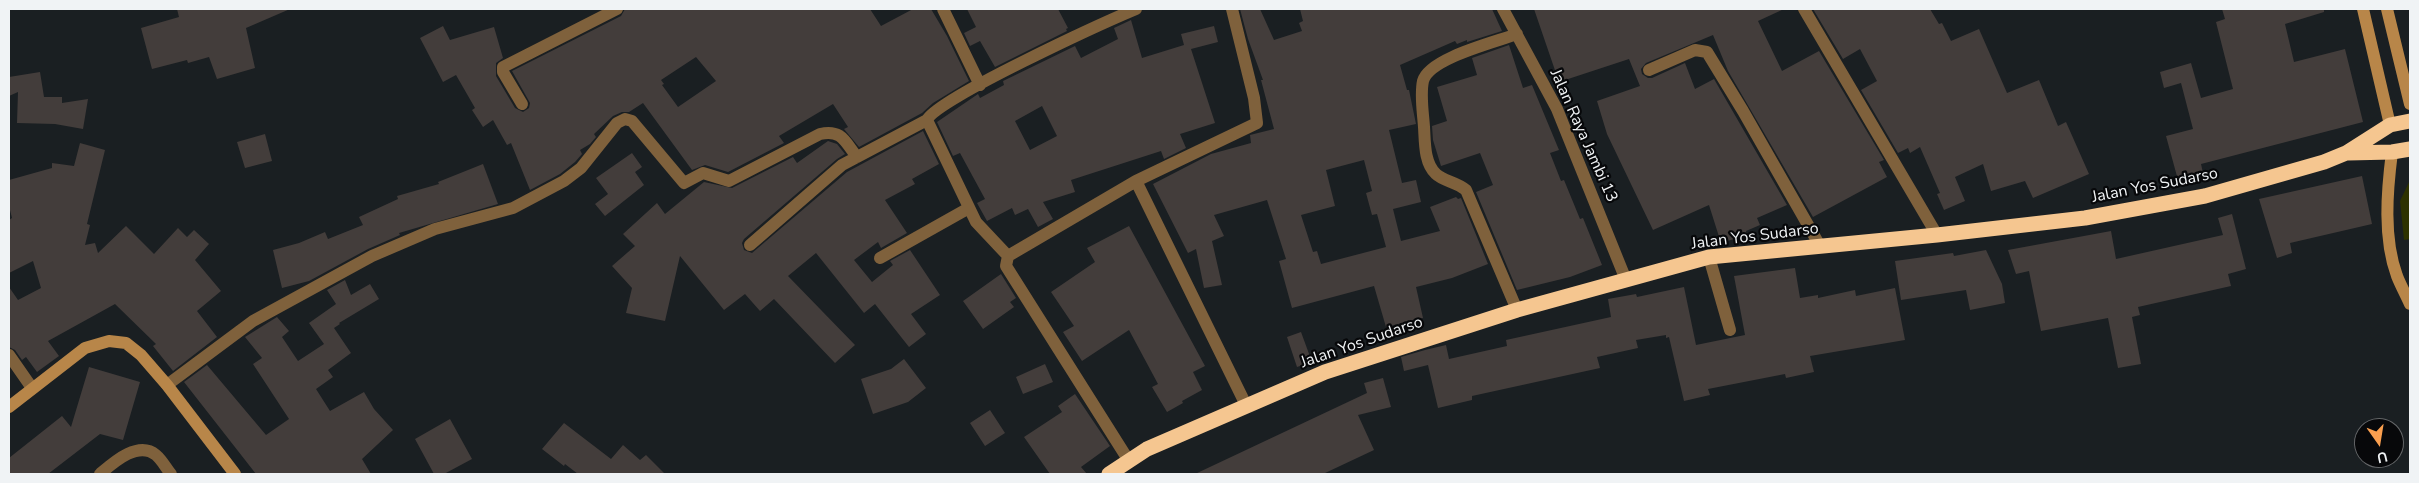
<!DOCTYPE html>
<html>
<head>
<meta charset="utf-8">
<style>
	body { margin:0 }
	#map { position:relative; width:2419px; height:483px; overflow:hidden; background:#1a1f22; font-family:"Nunito Sans",sans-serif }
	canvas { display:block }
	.frame { position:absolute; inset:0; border:10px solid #f0f3f5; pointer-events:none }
	.north { position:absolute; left:2354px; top:418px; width:50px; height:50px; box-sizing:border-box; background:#07080a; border:1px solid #646668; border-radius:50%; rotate:167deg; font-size:14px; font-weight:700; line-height:20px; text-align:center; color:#f0f3f5 }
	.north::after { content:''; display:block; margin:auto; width:18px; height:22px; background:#fa9f4f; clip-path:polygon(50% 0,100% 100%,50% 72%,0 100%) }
</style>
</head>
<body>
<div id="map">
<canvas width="2419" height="483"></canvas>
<div class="frame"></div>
<div class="north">U</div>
</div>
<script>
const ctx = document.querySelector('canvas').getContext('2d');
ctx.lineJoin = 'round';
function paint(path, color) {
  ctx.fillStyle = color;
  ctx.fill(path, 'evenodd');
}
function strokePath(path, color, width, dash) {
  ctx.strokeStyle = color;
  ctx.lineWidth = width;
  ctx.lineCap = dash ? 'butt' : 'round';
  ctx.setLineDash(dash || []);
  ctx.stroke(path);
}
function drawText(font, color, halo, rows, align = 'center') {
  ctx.font = font + ' "Nunito Sans",sans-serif';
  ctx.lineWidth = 4.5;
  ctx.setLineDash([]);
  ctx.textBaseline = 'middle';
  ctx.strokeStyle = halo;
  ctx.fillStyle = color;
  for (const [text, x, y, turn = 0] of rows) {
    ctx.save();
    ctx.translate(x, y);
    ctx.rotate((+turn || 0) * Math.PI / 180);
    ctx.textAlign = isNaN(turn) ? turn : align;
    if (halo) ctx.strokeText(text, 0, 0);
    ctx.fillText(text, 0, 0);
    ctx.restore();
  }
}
paint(new Path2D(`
	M2410,180V239L2404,240L2400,201Z`), '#2d3200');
paint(new Path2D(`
	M177,9H290L246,28L255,68L217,79L209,57L188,63L187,60L152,69L141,28L179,17Z
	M625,9H870L881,26L913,9H931L947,36L969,81L933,103L922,113L859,147L844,129L848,127L833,104L779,136L784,143L728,172L705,165L692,170L643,103L629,112H622L613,116L594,134L596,137L590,144L580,150L582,154L575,162L560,174L530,190L511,143L507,145L493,120L483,127L472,110L475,108L456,75L443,82L420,38L443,26L450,40L494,27L503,58L496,63V76L515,108L523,112L529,108L530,103L512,71L621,16ZM696,57L716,81L678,107L662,85L664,84L661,80Z
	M967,9H1058L1068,28L1066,29L1067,31L995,67L980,41L970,46L964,33L976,27Z
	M1240,9H1260L1274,40L1302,31L1299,23L1303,21L1300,9H1492L1502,31L1467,42V40L1457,44L1455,41L1400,65L1407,90H1409L1416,124L1389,130L1402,183L1416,180L1421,202L1393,209L1401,241L1440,231L1430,207L1456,197L1458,199L1461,198L1488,264L1452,278L1416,287L1423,318L1386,327L1374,286L1292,308L1279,261L1286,259L1267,200L1214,215L1224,236L1212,241L1222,285L1204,288L1196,249L1188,253L1153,184L1211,154L1251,143L1250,135L1274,129L1261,80H1263L1248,39ZM1364,160L1372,191L1366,193L1372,215L1377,214L1386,247L1321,264L1317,251L1313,252L1301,215L1335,206L1326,170Z
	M1534,9H1784L1758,21L1782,71L1819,51L1884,160L1879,162L1887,177L1813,217L1728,71L1713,35L1646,63L1641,69L1642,74L1648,78H1652L1685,63L1695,89L1714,79L1787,205L1757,218L1760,225L1746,231L1747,235L1721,243L1709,205L1653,230L1607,134L1597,101L1640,86L1629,59L1559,82Z
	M1813,9H1930L1939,24L1942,23L1951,41L1979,29L2007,93L2039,80L2058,126L2066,122L2089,174L2033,198L2025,181L1991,191L1983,164L1955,177L1965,201L1944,210L1937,194L1940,193L1920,147L1910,153L1908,148L1898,153L1861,90L1877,81L1860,49L1843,59Z
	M2222,9H2324V12L2285,24L2294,62L2345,49L2363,122L2201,164L2203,173L2178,180L2166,136L2193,129L2181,83L2164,88L2160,72L2191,63L2201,98L2233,89L2216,22L2225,19Z
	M1131,20L1142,58L1184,45L1181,34L1214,26L1218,42L1191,49L1215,123L1180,134L1186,148L1164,159L1161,151L1071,180L1075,192L1043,202L1053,219L1038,227L1028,209L1015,215L1012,208L987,221L977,203L985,199L960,153L953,156L937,122L978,94L980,98L1004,85L1003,81L1075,46L1081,58L1118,39L1114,28ZM1042,106L1057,136L1030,150L1015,121Z
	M1509,45L1523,88L1532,85L1559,150L1550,153L1561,181L1564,180L1580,219L1583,218L1602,265L1570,277L1517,290L1476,192L1493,185L1480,153L1441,166L1433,140L1432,126L1447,121L1437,87L1477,75L1472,58Z
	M40,72L44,97H62V103L88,99L83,129L55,124L17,123L18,92L9,96V77Z
	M923,131L939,164L912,179L915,184L885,200L907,233L881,248L878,242L854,260L872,282L893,265L890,261L910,250L940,295L911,314L926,334L909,347L875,304L864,313L816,253L788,276L855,345L835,363L774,299L760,311L745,294L724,310L680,256L665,321L626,313L632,288L612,266L635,246L623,234L657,203L665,214L704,182L732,188L793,157L797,163L828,141L837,144L845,154L837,159L744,239L742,243L744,250L752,253L847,172Z
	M265,134L272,161L245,168L237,142Z
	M80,143L105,150L87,224L90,225L85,245L95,243L98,253L126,226L154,254L178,228L187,237L194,230L209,244L195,260L221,291L197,311L217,337L173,371L153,346L156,344L115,304L48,341L59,356L37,372L26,357L22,360L15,350L9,347V287L18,300L41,288L33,261L9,273V220L12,218L9,206V180L52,168V163L74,166Z
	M632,153L642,167L635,172L644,185L605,216L595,204L608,194L596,178Z
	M483,164L498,204L399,233L400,235L368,249L309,281L282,288L273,250L299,243L325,232L328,239L363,225L359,217L398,199L397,196L439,184L438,182Z
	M2362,176L2372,224L2290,243L2292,253L2277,258L2259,199Z
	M2232,214L2246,269L2228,274L2231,286L2138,307L2140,315L2132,317L2141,364L2118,368L2108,318L2041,331L2029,271L2016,274L2008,250L2111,231L2116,259L2223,235L2218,218Z
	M1129,226L1205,366L1193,372L1202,390L1182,401L1183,403L1167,412L1152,387L1158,384L1129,330L1082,361L1063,332L1074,326L1051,292L1095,262L1087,248Z
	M1986,250L2002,284L2005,303L1970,310L1966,290L1901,300L1895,261L1953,253L1954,256Z
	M1795,268L1800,298L1818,295V298L1855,290L1856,296L1895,288L1905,340L1810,356L1814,372L1786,378L1785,374L1708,389L1710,395L1684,401L1669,337L1666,338V335L1636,340L1638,348L1597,357L1600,368L1472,396V400L1438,408L1428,365L1404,371L1401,357L1425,350L1446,345L1449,359L1507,346L1506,340L1611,317L1608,299L1636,294L1637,297L1684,287L1696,345L1745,335L1734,276Z
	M1001,274L1016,298L1010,302L1014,307L983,329L963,301Z
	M345,280L351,295L370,284L379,299L339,323L340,324L334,328L351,353L328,370L333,377L316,389L330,411L364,392L374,409L393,430L362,459L371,474H256L184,382L207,365L266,435L289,419L253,364L262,358L245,337L277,317L289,331L282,337L298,361L324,344L309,323L336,304L327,290Z
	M1301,332L1312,362L1297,367L1287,337Z
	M904,359L926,388L908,402L873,414L861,379L891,369Z
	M1045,364L1053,382L1023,394L1016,377Z
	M89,367L140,382L123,440L100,434L48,474H9V458L62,416L71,427Z
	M1383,378L1391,407L1358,415L1374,450L1323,474H1195L1367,393L1364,383Z
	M1075,394L1110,446L1081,467L1087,474H1050L1024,437L1062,412L1058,406Z
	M990,410L1005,433L985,446L970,423Z
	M450,419L472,459L444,474H434L415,439Z
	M564,423L611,459L623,445L640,460L646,455L665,474H578L565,464L564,466L542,449Z`), '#433d3b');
strokePath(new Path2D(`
	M943,9L980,85
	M1503,9L1557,109L1626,280
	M1804,9L1937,235
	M1517,34C1496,42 1429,58 1423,81C1420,95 1423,112 1424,127C1425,142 1424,163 1436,174C1443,181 1457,182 1466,190L1517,310
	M1649,70L1695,50L1707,52L1743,111L1820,246
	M522,104L503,72V67L617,9
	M927,120L976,222L1008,256
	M1136,181L1246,405
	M750,245L842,165L927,120C936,99 1105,22 1136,9
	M1709,257L1730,330
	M880,258L969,208
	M9,355L32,388
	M167,385L253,321L372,256L435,229L513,208L564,181L581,168L617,123L625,119L632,121L684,183L703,173L729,181L820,134C842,129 845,142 857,157
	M1129,461L1006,266L1008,256L1136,181L1257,123L1254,98L1232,9
	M100,474C113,463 138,440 156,455C162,460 166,468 171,474`), '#7f613c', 12);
strokePath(new Path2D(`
	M2363,9L2390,125
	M2387,9L2410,104
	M2392,152C2387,191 2383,238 2397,276C2401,286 2406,295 2410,304
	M9,407L85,348L109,341L126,343L141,355L167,385L235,474`), '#b88649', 12);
strokePath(new Path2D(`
	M2348,153L2392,152L2410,149
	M1109,474L1147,449L1325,372L1517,310L1709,257L1937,235L2085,218L2205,196L2324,162L2346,153L2390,125L2410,121`), '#f5c690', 15);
drawText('16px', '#f0f3f5', '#07080a', [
	["Jalan Raya Jambi 13",1583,136,66],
	["Jalan Yos Sudarso",2155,186,-11],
	["Jalan Yos Sudarso",1755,237,-7],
	["Jalan Yos Sudarso",1362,343,-19]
]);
</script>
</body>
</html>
